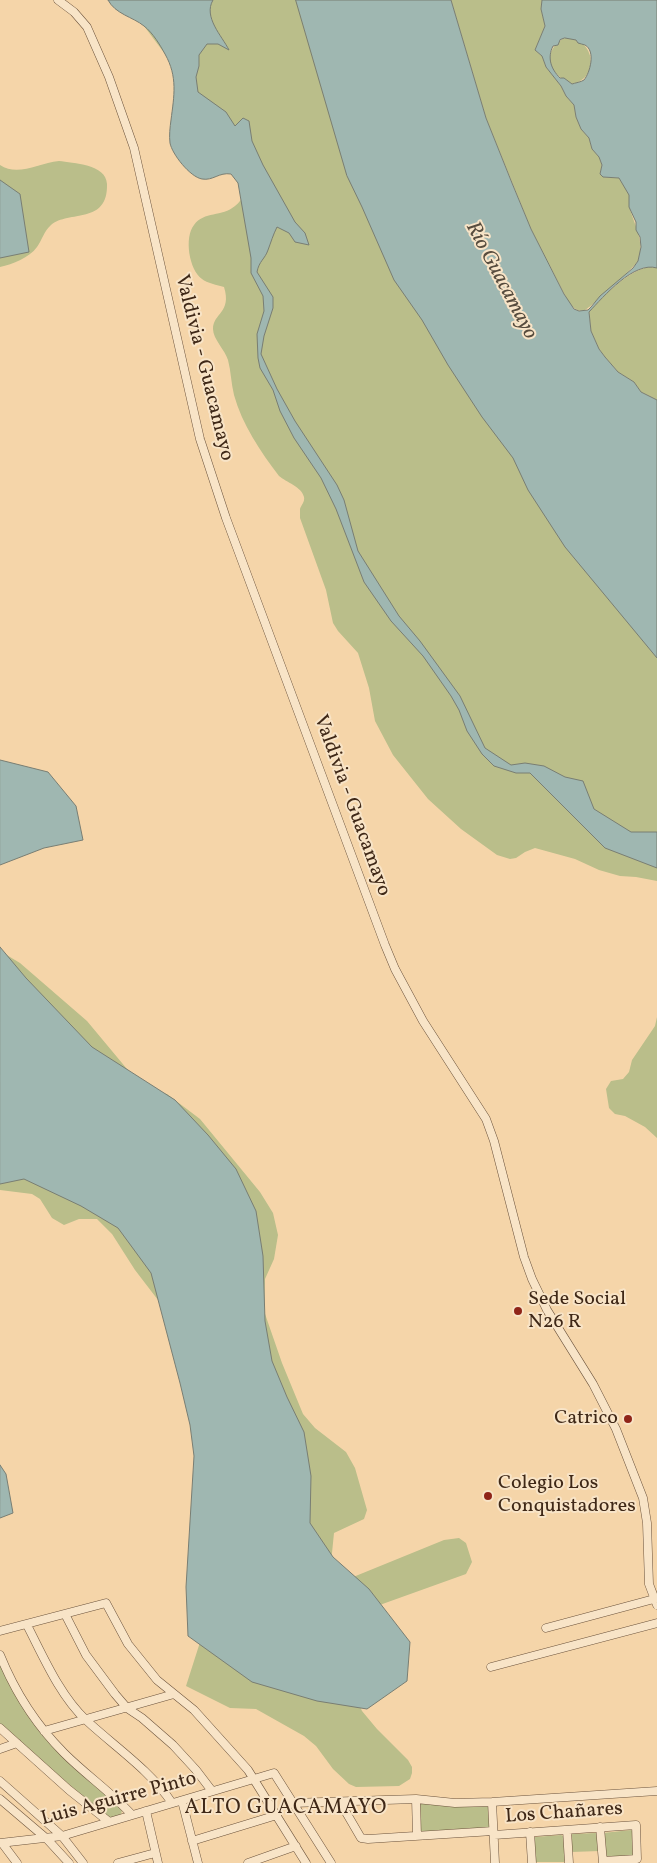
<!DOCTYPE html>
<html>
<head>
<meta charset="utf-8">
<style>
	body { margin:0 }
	canvas { display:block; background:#f5d5a9 }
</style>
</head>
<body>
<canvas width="657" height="1863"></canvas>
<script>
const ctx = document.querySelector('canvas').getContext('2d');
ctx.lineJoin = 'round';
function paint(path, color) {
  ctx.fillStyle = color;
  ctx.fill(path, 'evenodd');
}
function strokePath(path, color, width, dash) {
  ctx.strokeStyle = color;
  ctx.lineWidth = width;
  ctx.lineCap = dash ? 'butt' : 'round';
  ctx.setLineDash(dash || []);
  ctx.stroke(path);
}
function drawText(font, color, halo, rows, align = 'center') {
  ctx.font = font + ' Vollkorn,serif';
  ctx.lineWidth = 4;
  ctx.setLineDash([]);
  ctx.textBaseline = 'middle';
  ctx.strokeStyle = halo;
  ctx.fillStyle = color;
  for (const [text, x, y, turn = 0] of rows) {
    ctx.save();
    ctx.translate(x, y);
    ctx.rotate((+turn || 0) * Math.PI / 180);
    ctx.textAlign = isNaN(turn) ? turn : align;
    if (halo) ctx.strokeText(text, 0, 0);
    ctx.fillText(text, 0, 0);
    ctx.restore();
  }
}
paint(new Path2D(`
	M121,0H308L657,647V881L636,877L620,876L599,870L575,859L535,848L525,852L516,858L510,859L497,855L461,829L428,799L393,755L375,721L369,688L358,653L338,631L333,623L326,590L300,518C300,517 300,510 300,509C301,505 305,502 304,497C302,487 286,482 279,476C260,451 242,424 234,395C231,383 231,371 228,360C225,350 213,339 213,329C213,313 232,313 224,287C217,285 207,283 202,279C189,270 184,237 194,225C204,211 222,217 235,206C239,203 242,198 245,194L185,103L168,58L144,26Z
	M451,0H542L541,9L545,26L535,50L542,56L546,67L561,86L566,96L574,105L576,117L581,129L589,138L592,149L599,157L602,165L600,174L603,177L619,178C622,183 627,189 629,194C631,199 629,204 630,209C635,227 645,242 638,261C636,265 589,309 585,310C577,312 574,308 569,303L531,229L486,118Z
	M565,38C596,37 600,79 572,84C565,80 558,77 553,70C545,58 553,43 565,38Z
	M59,161C73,163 106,164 107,184C108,225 69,210 51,225C44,231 42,240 37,247C29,258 13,264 0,267V165C18,177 38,163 59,161Z
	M651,266L657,268V400L641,392L634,382L618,372L605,357L599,349L591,331L589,311C607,293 626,272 651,266Z
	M0,951L20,963L87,1021L137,1081L148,1090L167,1094L200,1119L260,1192L273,1213L278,1235L274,1259L265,1279L264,1311L282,1363L303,1414L315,1428L346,1452L355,1468L367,1510L364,1519L334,1533L331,1563L336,1584L444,1540L459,1538L466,1543L472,1562L466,1574L363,1611L355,1695L362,1711L377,1729L408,1760L412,1767V1773L410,1779L399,1786L356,1787L349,1784L333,1769L316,1746L304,1736L256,1709L230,1708L186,1686L202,1636L228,1444L188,1352L158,1300L135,1270L112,1234L97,1219H79L64,1225L52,1218L40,1199L32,1194L0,1190Z
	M657,1017V1138L645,1127L625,1116L615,1114L609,1108L606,1089L611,1081L623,1079L629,1072L632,1060L655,1026Z
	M0,1663L10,1686L41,1732L122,1810L121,1815L111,1818L107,1817L0,1725Z
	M421,1802L485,1804L489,1808V1827L486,1829L419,1832V1804Z
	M631,1830L634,1832L635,1855L632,1857H605L603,1833Z
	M596,1833L599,1834L600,1851L571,1852L570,1836L572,1834Z
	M561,1835L565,1837L567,1858L564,1862H534L533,1840L535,1837Z`), '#babe8a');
const water = new Path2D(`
	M108,0H213C203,17 222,36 229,50L218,44H207L199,55V66L196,77L198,92L226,112L235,126L243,118L249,121L252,141L263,165L295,222L305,233L309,245L295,242L289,233L277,227C273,235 271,242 268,250C265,259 259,261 257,272L273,297V308L264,336L261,354L277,389L295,421L337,485L344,500L358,551L399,616L420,641L460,696L485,748L511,765L525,763L544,766L565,777L583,781L594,809L631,832H657V868L605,848L530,773H516L494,766L482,754L467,731L459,710L451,696L423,656L391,621L364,582L336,509L321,478L294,438L280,411L273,390L260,368L258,358L257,334L264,311L263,296L251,273V258L238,183L231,174C219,172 213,181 202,179C190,177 172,154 170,143C169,136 170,127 171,120C174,96 178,77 165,54C160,45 153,33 144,26C133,17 115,14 108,0Z
	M296,0H451L486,118L512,183L531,229L564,294L574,309L579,311L588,310L591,307L600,296L633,268L638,261L641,247L640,237L636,230V222L629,207V195L619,178L603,177L600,174L602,165L599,157L592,149L589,138L581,129L576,117L574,105L566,96L561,86L546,67L542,56L535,50L545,26L541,9L542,0H657V268C634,261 604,296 589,312L591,331L599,349L605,357L618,372L634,382L641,392L657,400V658L565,547L528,490L513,458L482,417L448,365L422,320L394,280L362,207L347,176ZM565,38L576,40L578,43C580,44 583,44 585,45C596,51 590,73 584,80C581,82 575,83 572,84L564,78H560C551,69 547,58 553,46L558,45L560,40Z
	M0,180L20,194L29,252L0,258Z
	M0,760L48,772L76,806L83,840L44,848L0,865Z
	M0,947L26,978L92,1047L175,1100L208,1135L236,1169L256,1211L263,1256L265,1321L272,1361L287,1397L304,1432L311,1476L310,1523L333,1557L369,1589L410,1642L407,1681L367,1709L317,1701L252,1682L188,1636L186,1587L194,1456L190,1425L180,1383L151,1273L118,1228L81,1206L24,1179L0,1184Z
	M0,1465L6,1474L13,1513L0,1518Z`);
paint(water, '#9fb7b1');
strokePath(water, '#797e73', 1);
const minor = new Path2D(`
	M58,0L74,12L87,27L109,77L134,148L200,439L226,518L385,945L395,969L423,1021L486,1119L494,1141L524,1257L532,1279L547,1310L593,1384L616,1429L643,1498L647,1523L649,1584L657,1605
	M65,1614L86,1655L115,1694L127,1708L142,1718L173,1745L196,1770L212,1791
	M27,1625C43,1656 60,1696 86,1720C115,1747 150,1770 172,1803
	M546,1628L654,1599
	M0,1631L106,1603L128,1644L157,1680L194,1710L248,1770L306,1863
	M0,1655C15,1692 36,1725 64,1753C86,1775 111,1792 132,1815
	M491,1667L657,1623
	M0,1728L69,1790L108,1821
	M44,1731L174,1694
	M0,1749L17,1743
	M0,1781L62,1836L83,1863
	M0,1799L47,1839L69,1863
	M416,1799L417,1836
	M182,1801L198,1863
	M340,1802L361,1838L368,1839L493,1831
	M492,1802L495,1863
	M292,1803L416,1799L455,1803L492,1802L657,1791
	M146,1811L158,1863
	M600,1827L603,1863
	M567,1830L569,1863
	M530,1832L532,1863
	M494,1835L636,1825L637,1859L603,1861
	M192,1841L277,1815
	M0,1843L62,1836L274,1773L331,1863
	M2,1843L17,1863
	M118,1863L155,1853
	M248,1863L296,1846`);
strokePath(minor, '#6c533c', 9);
strokePath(minor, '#f8e4c7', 8);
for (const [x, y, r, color] of [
	[518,1311,5,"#8f2418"],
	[628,1419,5,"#8f2418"],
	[488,1496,5,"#8f2418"]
]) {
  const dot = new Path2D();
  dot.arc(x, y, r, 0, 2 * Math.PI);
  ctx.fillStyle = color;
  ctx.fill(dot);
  strokePath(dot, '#f8e4c7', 2);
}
drawText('20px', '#3f2817', '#f8e4c7', [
	["Valdivia - Guacamayo",203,368,76],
	["Valdivia - Guacamayo",351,806,70],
	["Luis Aguirre Pinto",119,1800,-15],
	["Los Chañares",564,1814,-4]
]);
drawText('20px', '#3f2817', '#f8e4c7', [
	["Sede Social",528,1300],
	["N26 R",528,1323],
	["Catrico",618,1419,"right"],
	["Colegio Los",498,1484],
	["Conquistadores",498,1507]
], 'left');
drawText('italic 21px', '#574c3e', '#f8e4c7', [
	["Río Guacamayo",500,281,62]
]);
ctx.letterSpacing = '1px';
drawText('21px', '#3f2817', '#f8e4c7', [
	["ALTO GUACAMAYO",286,1809]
]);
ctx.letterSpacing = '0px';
</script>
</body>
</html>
